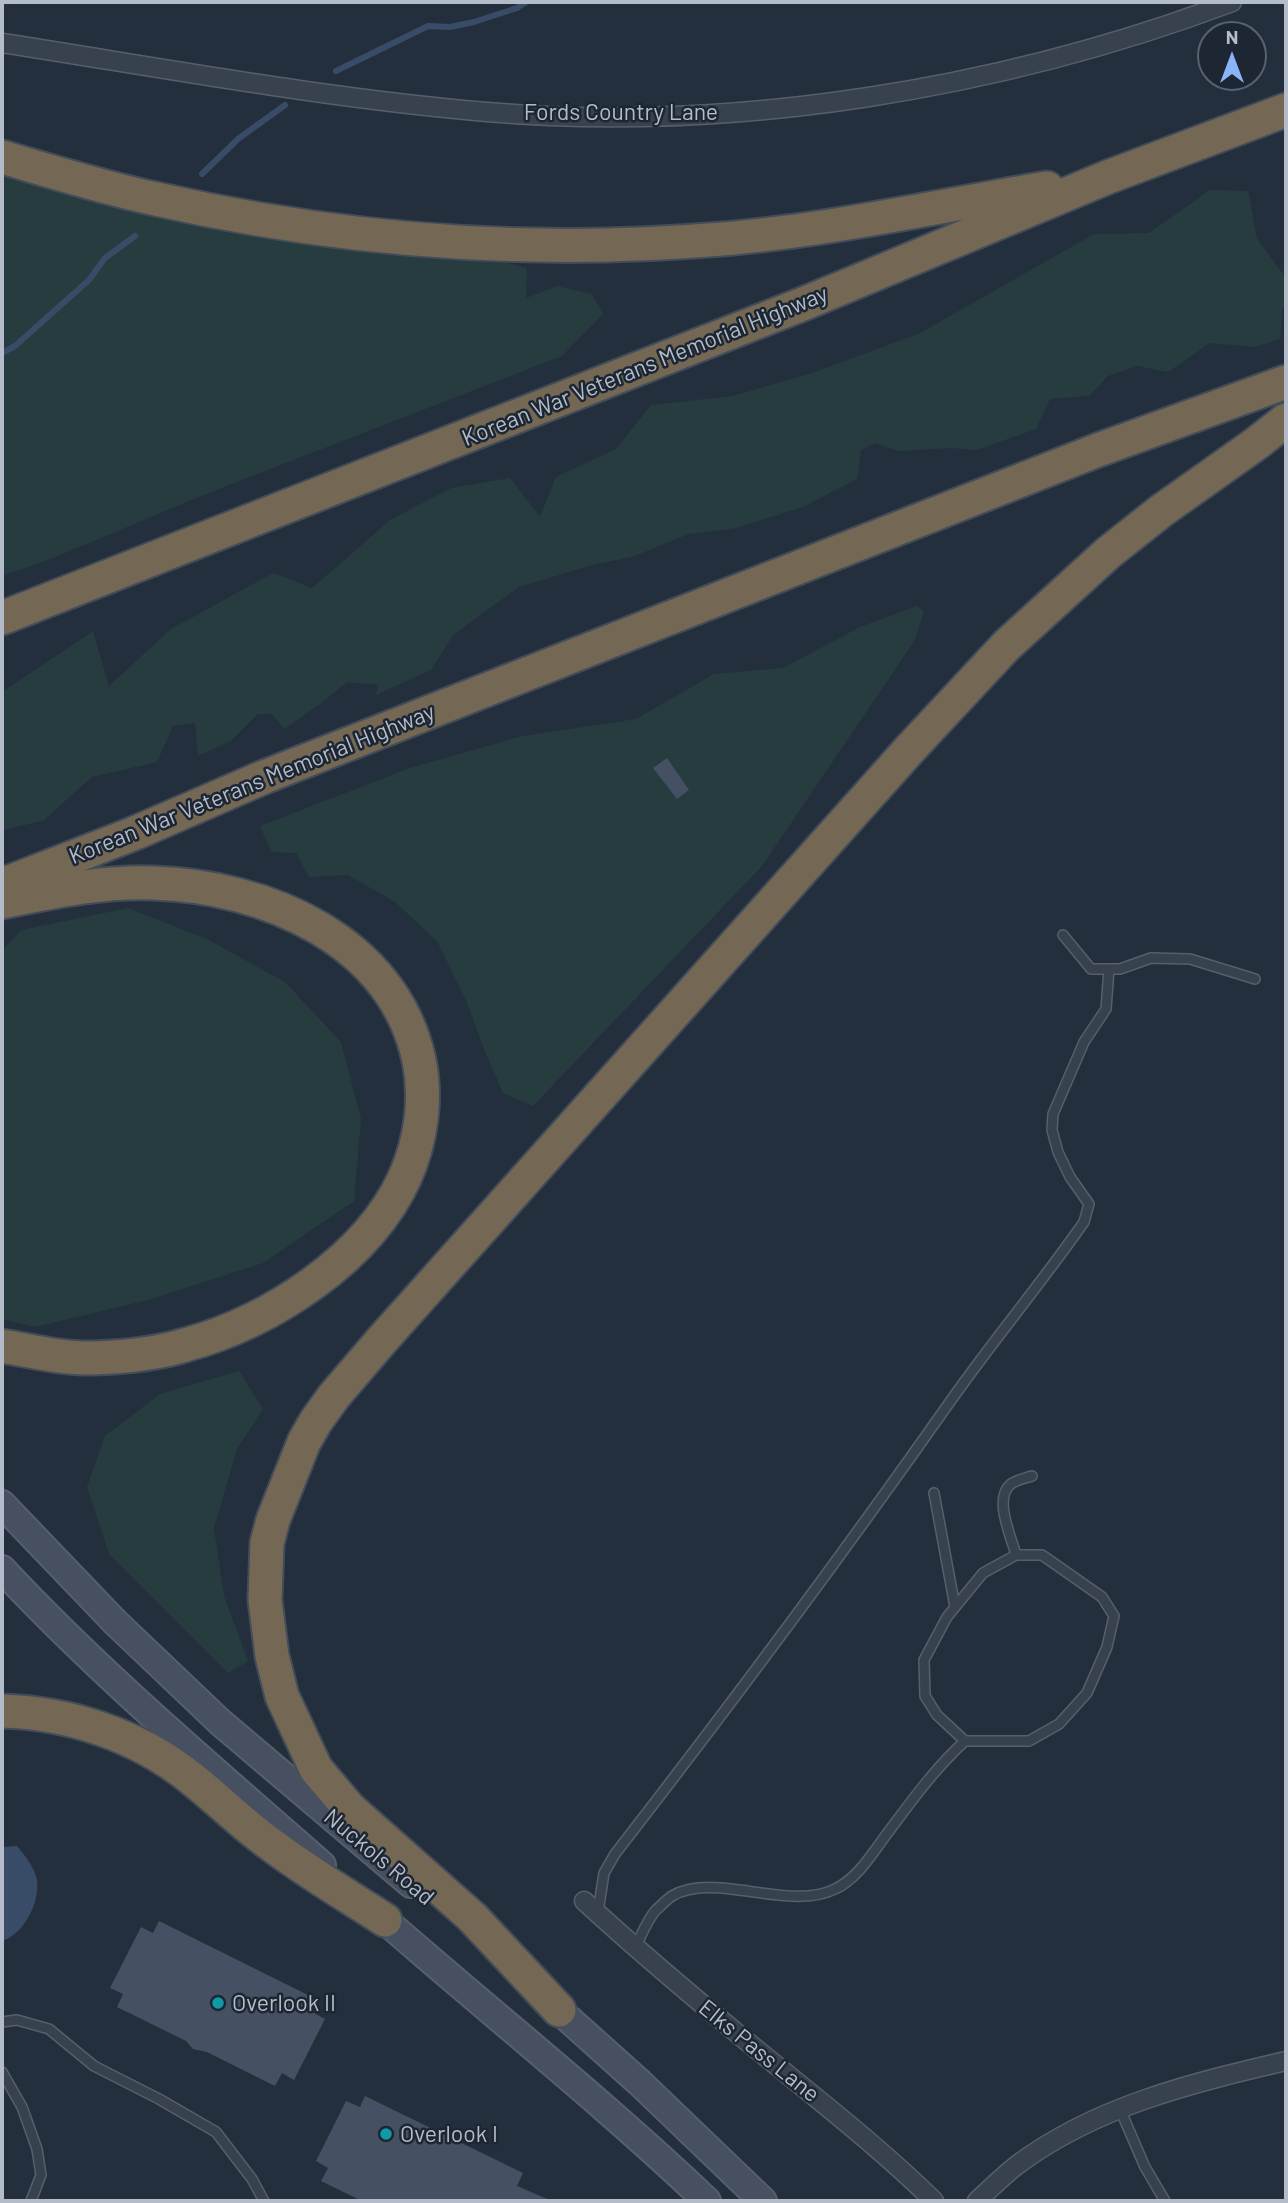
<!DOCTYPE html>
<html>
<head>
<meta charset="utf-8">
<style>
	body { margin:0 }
	#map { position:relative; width:1288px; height:2203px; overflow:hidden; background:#242f3e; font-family:Barlow,sans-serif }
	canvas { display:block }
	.frame { position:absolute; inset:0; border:4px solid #b4bcc9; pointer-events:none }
	.north { position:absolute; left:1197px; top:21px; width:70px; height:70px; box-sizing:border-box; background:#1d2633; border:2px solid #59626f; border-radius:50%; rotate:0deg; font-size:19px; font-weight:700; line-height:28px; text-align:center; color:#b4bcc9 }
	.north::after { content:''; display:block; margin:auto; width:24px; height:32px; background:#8ab4f8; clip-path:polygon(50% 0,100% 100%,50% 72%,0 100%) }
</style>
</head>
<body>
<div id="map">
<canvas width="1288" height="2203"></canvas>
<div class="frame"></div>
<div class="north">N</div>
</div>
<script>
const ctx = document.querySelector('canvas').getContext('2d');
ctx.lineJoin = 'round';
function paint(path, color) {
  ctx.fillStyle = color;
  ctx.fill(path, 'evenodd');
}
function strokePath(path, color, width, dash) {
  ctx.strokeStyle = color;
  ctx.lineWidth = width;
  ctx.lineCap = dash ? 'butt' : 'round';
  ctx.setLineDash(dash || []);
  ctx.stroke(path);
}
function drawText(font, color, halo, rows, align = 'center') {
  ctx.font = font + ' Barlow,sans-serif';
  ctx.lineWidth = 5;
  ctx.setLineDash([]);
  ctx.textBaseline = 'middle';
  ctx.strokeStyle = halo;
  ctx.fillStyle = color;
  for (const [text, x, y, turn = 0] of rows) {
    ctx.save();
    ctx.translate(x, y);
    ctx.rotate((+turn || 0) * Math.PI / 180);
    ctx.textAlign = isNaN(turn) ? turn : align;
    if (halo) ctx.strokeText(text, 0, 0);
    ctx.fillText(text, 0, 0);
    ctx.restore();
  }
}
paint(new Path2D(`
	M2,177L212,221L483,257L527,268L526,298L557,286L592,294L603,314L562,356L211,492L53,558L2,576Z
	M1210,190L1248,191L1257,239L1286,278V302L1282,311L1280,339L1255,347L1210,343L1168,372L1137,366L1108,376L1089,396L1050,399L1036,429L977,450L950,448L899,451L875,443L861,450L857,479L803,507L736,528L689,534L632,557L596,564L519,587L453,635L431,670L376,695L378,685L347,682L320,704L284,729L272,714H258L231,741L198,756L195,723L173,726L157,762L92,777L43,821L2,830V692L93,631L109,686L171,629L273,573L312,588L390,520L451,488L510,478L540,517L556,477L616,449L651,405L733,396L818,371L920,333L1094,234L1149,233Z
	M917,606L924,611L915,640L762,866L533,1106L503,1093L484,1049L466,1000L437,941L395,902L348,875L309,877L296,853L271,852L260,826L410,768L523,736L636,719L714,674L783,668L860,627Z
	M128,908L207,939L285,982L341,1042L361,1119L354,1201L263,1263L148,1300L35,1327L2,1319V951L21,930Z
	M239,1371L263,1409L237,1449L214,1528L224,1596L248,1661L228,1673L109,1554L87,1487L105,1436L160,1394Z`), '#263c3f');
paint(new Path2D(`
	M17,1846C25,1856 34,1866 37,1880C40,1903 24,1934 2,1941V1847Z`), '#394c67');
strokePath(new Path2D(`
	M336,71L428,26L450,27L474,22L517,8L526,2
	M202,174L238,139L285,105
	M2,353L15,346L89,280L105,258L135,236`), '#394c67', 6);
paint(new Path2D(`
	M667,758L689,790L677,799L653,768Z
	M159,1921L318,2000L312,2012L325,2019L294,2080L282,2073L275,2086L207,2052L193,2049L186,2041L117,2007L123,1994L110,1988L141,1927L153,1933Z
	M365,2096L523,2173L517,2186L552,2201H362L321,2181L328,2168L316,2161L346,2101L360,2107Z`), '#455162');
const lane = new Path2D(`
	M1063,935L1091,969H1120L1151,958L1190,959L1255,979
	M934,1493L955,1607
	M1016,1555C1011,1536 993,1498 1011,1484C1016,1480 1026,1478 1032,1476
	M598,1912L604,1873L615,1854C729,1707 840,1558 947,1406C991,1343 1040,1285 1084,1222L1089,1204L1070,1177L1058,1152L1052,1130L1053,1114L1084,1042L1106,1009L1109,969
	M635,1948C641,1936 647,1920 656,1910C661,1906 667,1899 672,1896C714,1871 789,1912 835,1889C857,1879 872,1854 886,1835C911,1802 934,1769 965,1741H1029L1059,1724L1087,1693L1107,1647L1114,1616L1102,1597L1042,1555H1016L983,1573L947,1617L924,1660L925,1696L937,1715L965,1741
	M2,2022L17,2020L49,2029L94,2066L159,2099L216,2132L252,2179L264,2201
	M2,2072L22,2107L37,2149L41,2175L31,2201
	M1120,2109L1145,2167L1165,2201`);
const street = new Path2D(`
	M2,43C163,68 324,98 487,112C734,133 1001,89 1232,2
	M584,1901C634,1947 686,1991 738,2034C804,2089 873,2141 934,2201
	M977,2201C990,2189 1003,2176 1017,2165C1096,2106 1192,2083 1286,2061`);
const secondary = new Path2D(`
	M2,1504L115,1622L220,1722L411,1884
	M2,1569C101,1675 213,1769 322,1865
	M372,1909C483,2007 600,2099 707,2201
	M544,1997L640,2083L763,2201`);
const highway = new Path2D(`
	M2,157C53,172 104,188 156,199C342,241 531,255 722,239C830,230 940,206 1047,188
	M2,618L803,304L1108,177L1286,110
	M2,885L135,833L264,777L1098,450L1286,382
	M2,902C52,892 102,881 153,883C265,886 393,940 419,1060C427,1099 421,1141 405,1177C368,1259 270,1322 185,1345C156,1354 124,1357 94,1358C63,1359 32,1351 2,1346
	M2,1711C70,1713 137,1735 191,1778C219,1800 244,1826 273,1846C309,1873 348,1896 385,1920
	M559,2010L472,1917L349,1808L316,1769L282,1696L272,1656L265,1600L267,1543L273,1520L304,1442L316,1421L334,1396L382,1340L909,750L1006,646L1108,553L1161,511L1257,443L1286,420`);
strokePath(lane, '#565f6c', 12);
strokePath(street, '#565f6c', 21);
strokePath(secondary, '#565f6c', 30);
strokePath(highway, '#434c59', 37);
strokePath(lane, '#38414e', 9);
strokePath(street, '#38414e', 18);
strokePath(secondary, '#465061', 26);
strokePath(highway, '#746855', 33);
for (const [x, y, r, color] of [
	[218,2003,7,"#0f9aa8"],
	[386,2134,7,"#0f9aa8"]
]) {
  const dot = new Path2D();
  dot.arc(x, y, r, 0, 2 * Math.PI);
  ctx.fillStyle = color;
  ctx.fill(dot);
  strokePath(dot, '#1d2633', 2.5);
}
drawText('23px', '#b4bcc9', '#1d2633', [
	["Fords Country Lane",621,112],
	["Korean War Veterans Memorial Highway",645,366,-22],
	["Korean War Veterans Memorial Highway",252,784,-22],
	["Nuckols Road",379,1857,40],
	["Elks Pass Lane",759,2051,39]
]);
drawText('23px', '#b4bcc9', '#1d2633', [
	["Overlook II",232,2003],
	["Overlook I",400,2134]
], 'left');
</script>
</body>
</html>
